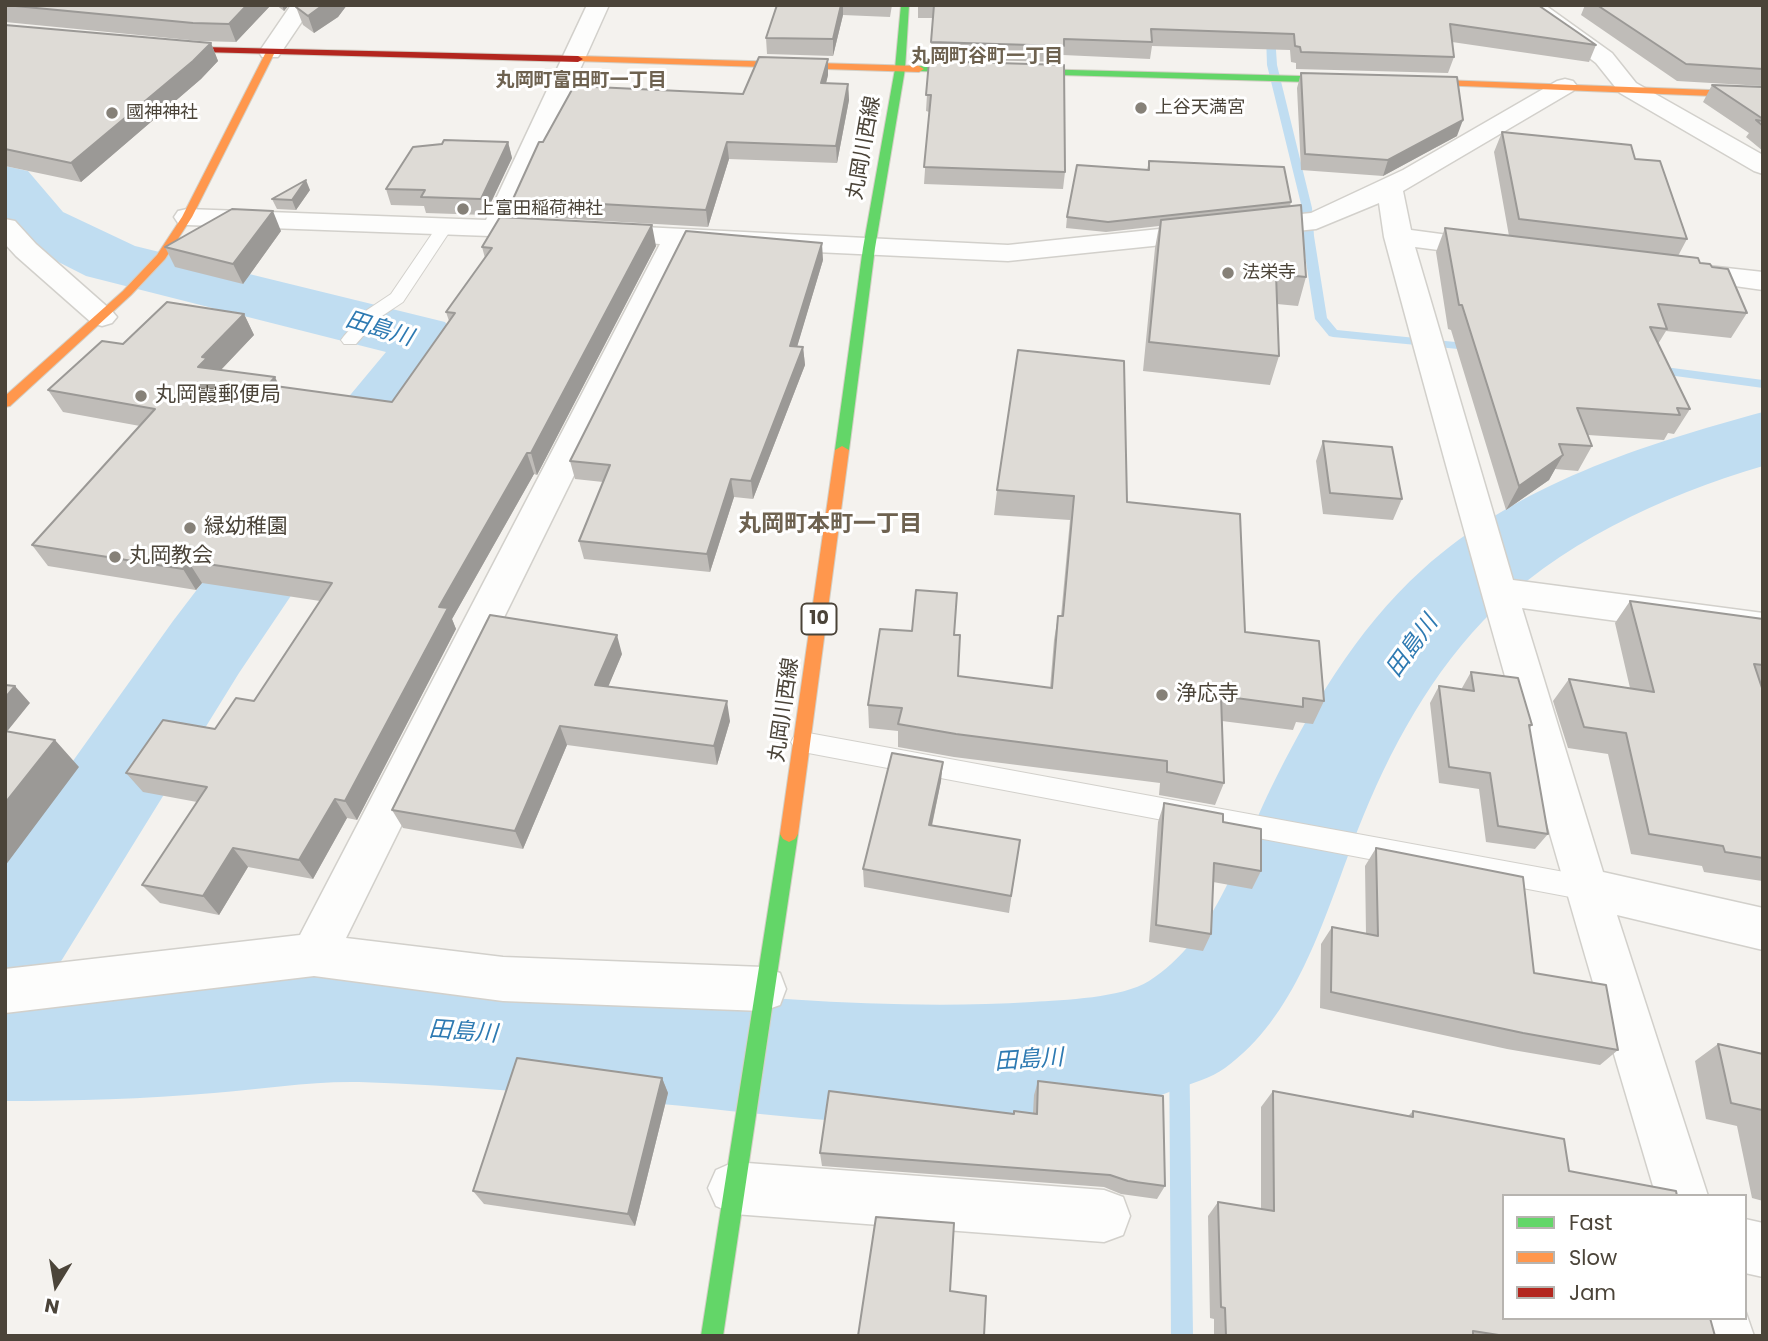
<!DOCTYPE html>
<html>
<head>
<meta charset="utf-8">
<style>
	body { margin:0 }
	#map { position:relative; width:1768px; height:1341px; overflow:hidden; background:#f4f2ee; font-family:Poppins,sans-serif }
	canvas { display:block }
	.frame { position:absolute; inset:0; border:7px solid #4b4439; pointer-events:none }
	.legend { position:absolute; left:1502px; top:1194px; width:245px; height:126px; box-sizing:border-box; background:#fff; border:2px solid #b7b4b0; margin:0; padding:9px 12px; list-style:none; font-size:21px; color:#4b4439 }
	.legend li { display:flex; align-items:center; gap:14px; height:35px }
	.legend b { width:35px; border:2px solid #b7b4b0 }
	.north { position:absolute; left:21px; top:1250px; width:70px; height:70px; -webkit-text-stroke:5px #fff; paint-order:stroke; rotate:191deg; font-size:19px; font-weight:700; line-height:28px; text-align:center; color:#4b4439 }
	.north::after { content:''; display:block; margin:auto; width:24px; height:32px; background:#4b4439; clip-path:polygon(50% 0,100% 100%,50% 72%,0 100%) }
</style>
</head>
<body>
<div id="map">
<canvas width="1768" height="1341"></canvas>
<div class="frame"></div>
<ul class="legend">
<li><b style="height:9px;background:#63d668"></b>Fast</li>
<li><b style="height:9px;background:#ff974d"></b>Slow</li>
<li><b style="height:9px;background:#b3261e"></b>Jam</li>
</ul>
<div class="north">N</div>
</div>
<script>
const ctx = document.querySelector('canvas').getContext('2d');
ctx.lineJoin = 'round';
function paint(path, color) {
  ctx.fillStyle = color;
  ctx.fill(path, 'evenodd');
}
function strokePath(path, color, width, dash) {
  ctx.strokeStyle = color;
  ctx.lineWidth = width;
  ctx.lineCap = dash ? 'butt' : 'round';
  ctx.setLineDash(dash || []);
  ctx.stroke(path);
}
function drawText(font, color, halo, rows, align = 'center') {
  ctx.font = font + ' Poppins,"Noto Sans JP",sans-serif';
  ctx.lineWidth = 6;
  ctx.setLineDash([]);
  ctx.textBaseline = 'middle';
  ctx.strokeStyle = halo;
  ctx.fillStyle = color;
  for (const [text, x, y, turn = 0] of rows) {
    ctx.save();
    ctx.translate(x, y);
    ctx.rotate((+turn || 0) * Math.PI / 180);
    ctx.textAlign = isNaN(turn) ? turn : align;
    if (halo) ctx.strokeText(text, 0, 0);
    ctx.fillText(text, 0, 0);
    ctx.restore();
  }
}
paint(new Path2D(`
	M1265,5H1273L1277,65L1312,208L1314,236L1327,318L1337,330L1475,344L1481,348L1479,351L1333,337L1329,336L1315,319L1302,236V208L1267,65Z
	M1650,365L1763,380V388L1646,372L1644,369Z
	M1179,1023L1186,1025L1189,1032L1193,1336H1171L1169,1032L1172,1025Z`), '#c0ddf1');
paint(new Path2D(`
	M5,166L28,171L63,212L135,246L445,322L465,351L352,505L239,673L47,984C110,983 173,981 236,976C276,973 316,967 356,968C581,972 807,1016 1032,1002C1064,1000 1122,998 1149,981C1215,939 1238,856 1270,790C1309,711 1356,629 1422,570C1517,484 1642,445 1763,412V466C1662,496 1556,544 1483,621C1423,684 1382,765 1352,845C1323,922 1295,1018 1225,1068C1211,1078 1193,1083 1177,1089C1024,1151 822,1119 661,1104C561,1095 460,1085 359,1082C311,1081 262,1089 214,1093C144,1099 75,1101 5,1101V856L173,621L292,465L386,352L86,276L15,240L5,228Z`), '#c0ddf1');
const lane = new Path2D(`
	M446,220L454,225L403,302L379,318L356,344H344L341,340L344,336L367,310L391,294L440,222Z
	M803,732L1586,876L1595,880L1599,888L1595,896L1586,900L803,752L795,749L791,742L795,735Z`);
const street = new Path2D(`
	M291,5H313L278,57H262L259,52Z
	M587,5H609L512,221L555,224L559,230L555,236L545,238L187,225L178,223L174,217L178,211L187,209L486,220Z
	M1520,5H1545L1612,53L1636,83L1763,155V174L1754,171L1620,93L1596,63Z
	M1565,79L1573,81L1577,86L1573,91L1403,191L1411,230L1493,241L1503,243L1507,249L1503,255L1493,257L1415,247L1513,580L1763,613V641L1522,608L1603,872L1763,908V950L1617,915L1708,1196H1656C1561,877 1470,558 1384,237L1379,203L1316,229L1008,261L687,246L346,938L503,957L763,967L780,973L786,989L780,1005L763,1011L503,1001L314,976L5,1013V969L300,935L660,244L592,239L588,233L592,227L602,225L1008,245L1311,213L1403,170L1557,81Z
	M5,219L15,221L36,244L112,311L117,317L112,323L102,326L92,323L16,256L5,244Z
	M1681,263L1763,272V290L1671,277L1667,271L1671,265Z
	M734,1162L1104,1190L1123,1197L1130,1216L1123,1235L1104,1242L734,1214L716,1206L708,1188L716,1170Z
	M1745,1219L1763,1223V1277L1745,1273Z
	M1745,1310L1754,1336H1698L1693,1318H1745Z`);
const fast = new Path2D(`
	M901,5H909L905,69L875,248L849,450L842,454L835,450L863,248L895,69Z
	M919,66L1415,79L1420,82L1415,85L916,71L914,69Z
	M789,826L795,829L798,834L723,1336H701L780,834L783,829Z`);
const slow = new Path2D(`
	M267,50L275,52L192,217L165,259L131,295L10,406L5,407V396L123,291L157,255L182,217Z
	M578,56L919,66L924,69L919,72L575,61L573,59Z
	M1415,79L1763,92V98L1412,84V80Z
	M842,446L849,450L798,834L795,839L789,842L783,839L780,834L835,450Z`);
const jam = new Path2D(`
	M160,46L578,56L583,59L578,62L163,51L160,50Z`);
strokePath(lane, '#d2d0cb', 2);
strokePath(street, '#d2d0cb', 3);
strokePath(fast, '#d3cfc5', 2);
strokePath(slow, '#d3cfc5', 2);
strokePath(jam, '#d3cfc5', 2);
strokePath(new Path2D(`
	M163,107L196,110`), '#d3d2cc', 2.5, [2, 2]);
paint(lane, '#fdfdfc');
paint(street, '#fdfdfc');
paint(fast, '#63d668');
paint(slow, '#ff974d');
paint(jam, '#b3261e');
paint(new Path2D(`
	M5,5H271L236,42L200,41L5,22Z
	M276,5H289L284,11Z
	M298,5H347L338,17L314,33L303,25L296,7Z
	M777,5H892L890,17L843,15L833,56L767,54L766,38Z
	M918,5H1538L1596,45L1589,62L1452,42L1454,57L1448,73L1296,69V63L1291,62L1290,50L1152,46L1150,59L1063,55L1062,62L930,59L933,18H918Z
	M1585,5H1763V86L1677,81L1581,15Z
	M5,25L211,43L218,61L201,79L81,182L5,166Z
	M929,61L1065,172L1063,189L924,184L929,112L926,111Z
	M1301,73L1457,136L1383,176L1301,170L1297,88Z
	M828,75L826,83L848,84L849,100L837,163L729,159L708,227L518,216L513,199L543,142L743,94Z
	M1712,85L1763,87V151L1746,137L1749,133L1703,102Z
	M1502,132L1635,159L1687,239L1678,256L1712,267L1747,313L1731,338L1666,331L1658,344L1690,409L1674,434L1668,433L1664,440L1588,435L1592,446L1578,471L1555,469L1549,480L1506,510L1451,330L1448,329L1436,252L1445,228L1509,236L1494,152Z
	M508,142L512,158L485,215L426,213L424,206L391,205L386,189Z
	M1149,161L1291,202L1290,206L1306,277L1298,306L1277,304L1279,356L1270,385L1143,371L1155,248L1159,226L1106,232L1066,228L1067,217L1147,170Z
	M310,190L296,210L277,209L272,199Z
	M281,231L243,284L175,267L165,247Z
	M656,246L537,475L534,474L452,619L456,629L357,820L347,818L313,879L248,867L219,915L160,903L142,885L197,802L143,792L126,773L215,729L254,701L320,601L202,583L196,590L48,566L32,545L140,426L63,412L48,390L123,344L244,314L254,335L221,370L279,387L392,402L449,321L446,312L485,258L482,247Z
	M823,260L797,346L803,347L805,365L753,499L734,497L710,572L584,559L579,541L603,482L575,479L570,461Z
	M1018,350L1127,502L1245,632L1324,701L1313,724L1296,722L1293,730L1222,721L1224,783L1215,805L1159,795L1160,783L954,757L898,747V731L869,728L868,705L954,635L958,676L1050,688L1054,640L1058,616H1061L1070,520L994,515L997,490Z
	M1323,441L1402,499L1393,520L1323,514L1316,461Z
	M1630,601L1763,619V884L1762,881L1704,872L1702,866L1631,854L1608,754L1568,748L1553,701L1569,679L1630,688L1615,623Z
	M622,654L608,686L730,721L717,765L567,745L523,849L403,828L392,810Z
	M1471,672L1532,725L1529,729L1548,834L1535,849L1486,842L1479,789L1439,783L1430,703L1439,686L1462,690V688Z
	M941,781L932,826L1020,840L1009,913L864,887L863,869Z
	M1164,803L1223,822L1261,871L1252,889L1213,882L1211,934L1203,951L1149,942L1158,822Z
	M1376,848L1534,973L1618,1050L1600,1065L1507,1049L1320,1008L1321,944L1332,927L1366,934L1365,866Z
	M1718,1044L1763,1054V1201L1752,1198L1737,1126L1706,1119L1695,1061Z
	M662,1078L668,1093L635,1226L484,1204L473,1191Z
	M1038,1081L1165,1186L1157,1199L1121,1194L1104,1187L822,1166L820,1153L1014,1114L1033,1113L1034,1095Z
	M1273,1091L1408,1116L1413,1111L1504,1196L1715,1336H1214V1319L1210,1318L1208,1216L1218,1202L1261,1209V1107Z`), '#bfbcb8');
paint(new Path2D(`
	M247,5H271L236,42L229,24Z
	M282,5H289L284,11Z
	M323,5H347L338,17L314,33L308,16Z
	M841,5H843V15L833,56V39Z
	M211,43L218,61L201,79L81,182L71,163Z
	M828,59V75L822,99L821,83Z
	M848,84L849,100L837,163L836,146Z
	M1463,120L1457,136L1383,176L1388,160Z
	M508,142L512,158L485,215L481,199Z
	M727,142L729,159L708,227L706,210Z
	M306,180L310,190L296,210L292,200Z
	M273,211L281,231L243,284L233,264Z
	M652,225L656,246L537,475L531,453Z
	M822,243L823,260L792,364L790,346Z
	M244,314L254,335L216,375L198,367L202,357Z
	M803,347L805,365L753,499L751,481Z
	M275,377L285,398L268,385Z
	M527,453L534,474L452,619L456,629L357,820L345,801L439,607Z
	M1563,455L1549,480L1506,510L1519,486Z
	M731,479L734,497L710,572L707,554Z
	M188,561L202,583L196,590L183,569Z
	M617,635L622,654L601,704L595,685Z
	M15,686L30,703L5,734V698Z
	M727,701L730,721L717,765L714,746Z
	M560,726L567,745L523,849L515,831Z
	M55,740L79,767L5,866V803Z
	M943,762L941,781L928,843L929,825Z
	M335,799L347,818L313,879L299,860Z
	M233,848L248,867L219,915L203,896Z
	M662,1078L668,1093L635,1226L628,1214Z`), '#9b9996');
const building = new Path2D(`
	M5,5H247L229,24L193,23Z
	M298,5H323L308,16L296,7Z
	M777,5H841L833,39L766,38Z
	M934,5H1538L1596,45L1450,24L1454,57L1301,52L1300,47L1295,46L1294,34L1151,29L1152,42L1064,39V46L931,42Z
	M1597,5H1763V69L1686,64Z
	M5,25L211,43L193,61L71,163L5,149Z
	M759,57L828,59L821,83L848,84L836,146L727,142L706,210L513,199L539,142H543L574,86L743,94Z
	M929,61L1064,65L1065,172L924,167L931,95H926Z
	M1301,73L1457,77L1463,120L1388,160L1305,154Z
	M1712,85L1763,87V119Z
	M1756,120L1763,121V126Z
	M1502,132L1631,145L1635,159L1660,161L1687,239L1519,219Z
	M444,140L508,142L481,199L421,197L425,190L386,189L413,147L442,144Z
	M1149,161L1284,167L1291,202L1108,222L1067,217L1077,165L1149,170Z
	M306,180L292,200L272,199Z
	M1301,205L1306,277L1276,274L1279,356L1149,342L1161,220Z
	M232,209L273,211L233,264L165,247Z
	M500,217L652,225L531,453H527L439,607L448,608L345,801L335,799L299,860L233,848L203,896L142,885L207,787L126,773L163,720L215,729L236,698L254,701L332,583L188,561L183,569L32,545L155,409L48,390L102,341L123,344L167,302L244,314L202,357L207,358L198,367L275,377L268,385L392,402L455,313L446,312L492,248L482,247Z
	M1445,228L1698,258L1700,263L1710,264L1712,267L1728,269L1747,313L1658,304L1667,329L1650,327L1690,409L1677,408L1680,415L1577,408L1592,446L1559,444L1563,455L1519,486L1462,305H1459Z
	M686,231L822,243L790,346L803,347L751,481L731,479L707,554L579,541L610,465L570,461Z
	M1018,350L1124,361L1127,502L1240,514L1245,632L1319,641L1324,701L1303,698V707L1221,696L1224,783L1167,772V761L956,734L898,724L902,708L868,705L880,629L912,631L916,590L957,593L954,635H960L958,676L1052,688L1058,616H1063L1074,496L997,490Z
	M1323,441L1392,447L1402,499L1330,493Z
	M1630,601L1763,619V665L1754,664L1763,691V858L1725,852L1723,846L1649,834L1626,733L1584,727L1569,679L1654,692Z
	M490,615L617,635L595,685L727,701L714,746L560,726L515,831L392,810Z
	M1471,672L1518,678L1532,725H1529L1548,834L1498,826L1490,773L1449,767L1439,686L1474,691Z
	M5,685L15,686L5,698Z
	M5,731L55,740L5,803Z
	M892,753L943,762L929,825L1020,840L1011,896L863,869Z
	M1164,803L1223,814V822L1261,829V871L1214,863L1211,934L1156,925Z
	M1376,848L1523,877L1534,973L1606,985L1618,1050L1523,1033L1331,992L1332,927L1378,936Z
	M1718,1044L1763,1054V1114L1762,1110L1731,1103Z
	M517,1058L662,1078L628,1214L473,1191Z
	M1038,1081L1163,1096L1165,1186L1128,1181L1110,1175L820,1153L829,1091L1014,1114V1111L1037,1114Z
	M1273,1091L1413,1117V1111L1564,1139L1569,1171L1676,1191L1677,1196H1504V1318H1710L1715,1336H1505L1473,1331V1336H1226L1225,1308L1221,1307L1218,1202L1274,1211Z
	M876,1217L954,1223L950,1291L986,1296L984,1336H858Z`);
paint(building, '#dedbd6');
strokePath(building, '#9b9996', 2);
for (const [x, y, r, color] of [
	[1141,108,7,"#868178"],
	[112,113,7,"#868178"],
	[463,209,7,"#868178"],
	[1228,273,7,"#868178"],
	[141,396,7,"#868178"],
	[190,528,7,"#868178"],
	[115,557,7,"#868178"],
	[1162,695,7,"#868178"]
]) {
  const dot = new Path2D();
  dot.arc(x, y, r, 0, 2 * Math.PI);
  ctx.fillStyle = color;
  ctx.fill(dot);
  strokePath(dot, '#fff', 2.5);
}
drawText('18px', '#4b4439', '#fff', [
	["上谷天満宮",1155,108],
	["國神神社",126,113],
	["上富田稲荷神社",477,209],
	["法栄寺",1242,273]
], 'left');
drawText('bold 19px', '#6e6250', '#fff', [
	["丸岡町谷町一丁目",987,57],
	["丸岡町富田町一丁目",581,81]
]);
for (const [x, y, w] of [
	[819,619,35]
]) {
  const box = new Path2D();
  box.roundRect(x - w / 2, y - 15.5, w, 31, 5);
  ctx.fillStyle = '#fff';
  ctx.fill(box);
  strokePath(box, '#4b4439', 2);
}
drawText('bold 19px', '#4b4439', null, [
	["10",819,619]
]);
drawText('21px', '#4b4439', '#fff', [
	["丸岡川西線",865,148,-80],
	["丸岡川西線",785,710,-82]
]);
drawText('21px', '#4b4439', '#fff', [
	["丸岡霞郵便局",155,396],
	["緑幼稚園",204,528],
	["丸岡教会",129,557],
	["浄応寺",1176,695]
], 'left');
drawText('italic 23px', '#2e7ab2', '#fff', [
	["田島川",379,330,17],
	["田島川",1413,647,-54],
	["田島川",463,1033,4],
	["田島川",1029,1061,-4]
]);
drawText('bold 23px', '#6e6250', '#fff', [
	["丸岡町本町一丁目",830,525]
]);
</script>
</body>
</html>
